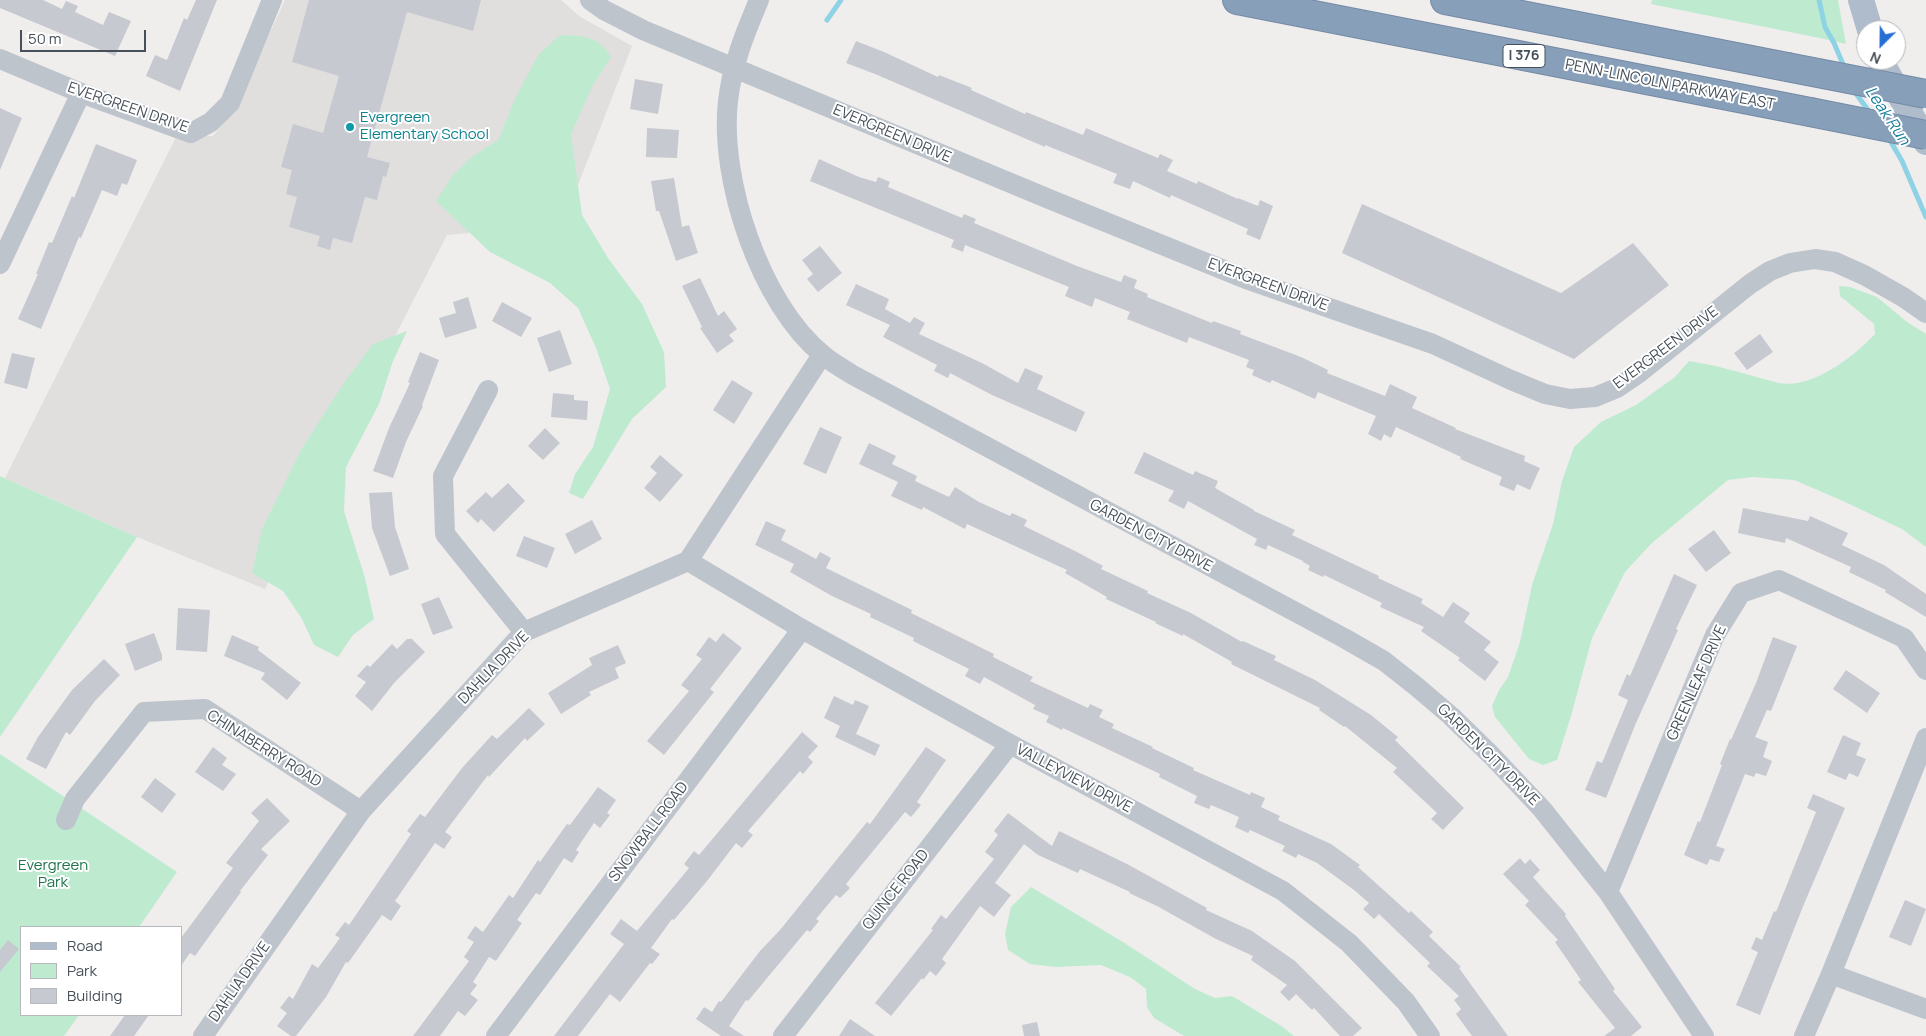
<!DOCTYPE html>
<html>
<head>
<meta charset="utf-8">
<style>
	body { margin:0 }
	#map { position:relative; width:1926px; height:1036px; overflow:hidden; background:#f0eded; font-family:Manrope,sans-serif }
	canvas { display:block }
	.legend { position:absolute; left:20px; top:926px; width:162px; height:90px; box-sizing:border-box; background:#fff; border:1px solid #b5b9bd; margin:0; padding:6px 9px; list-style:none; font-size:15px; color:#475059 }
	.legend li { display:flex; align-items:center; gap:10px; height:25px }
	.legend b { width:25px; border:1px solid #b5b9bd }
	.north { position:absolute; left:1856px; top:20px; width:50px; height:50px; box-sizing:border-box; background:#fff; border:1px solid #b5b9bd; border-radius:50%; rotate:203deg; font-size:14px; font-weight:700; line-height:20px; text-align:center; color:#475059 }
	.north::after { content:''; display:block; margin:auto; width:18px; height:22px; background:#256ed2; clip-path:polygon(50% 0,100% 100%,50% 72%,0 100%) }
	.scale { position:absolute; left:20px; top:30px; width:126px; height:22px; box-sizing:border-box; border:2px solid #475059; border-top:0; padding-left:6px; font-size:15px; line-height:18px; white-space:nowrap; color:#475059; -webkit-text-stroke:4px #fff; paint-order:stroke }
</style>
</head>
<body>
<div id="map">
<canvas width="1926" height="1036"></canvas>
<ul class="legend">
<li><b style="height:6px;background:#afbccb"></b>Road</li>
<li><b style="height:14px;background:#beebd0"></b>Park</li>
<li><b style="height:14px;background:#c7c9d0"></b>Building</li>
</ul>
<div class="north">N</div>
<div class="scale">50 m</div>
</div>
<script>
const ctx = document.querySelector('canvas').getContext('2d');
ctx.lineJoin = 'round';
function paint(path, color) {
  ctx.fillStyle = color;
  ctx.fill(path, 'evenodd');
}
function strokePath(path, color, width, dash) {
  ctx.strokeStyle = color;
  ctx.lineWidth = width;
  ctx.lineCap = dash ? 'butt' : 'round';
  ctx.setLineDash(dash || []);
  ctx.stroke(path);
}
function drawText(font, color, halo, rows, align = 'center') {
  ctx.font = font + ' Manrope,sans-serif';
  ctx.lineWidth = 4;
  ctx.setLineDash([]);
  ctx.textBaseline = 'middle';
  ctx.strokeStyle = halo;
  ctx.fillStyle = color;
  for (const [text, x, y, turn = 0] of rows) {
    ctx.save();
    ctx.translate(x, y);
    ctx.rotate((+turn || 0) * Math.PI / 180);
    ctx.textAlign = isNaN(turn) ? turn : align;
    if (halo) ctx.strokeText(text, 0, 0);
    ctx.fillText(text, 0, 0);
    ctx.restore();
  }
}
paint(new Path2D(`
	M285,0H561L579,16L632,46L563,224L447,235L265,589L137,537L5,478L176,137L213,136L233,113Z`), '#e1dede');
paint(new Path2D(`
	M1652,0H1838L1846,44C1781,29 1716,18 1651,4Z
	M560,35C583,36 598,35 611,57L593,85L571,134L582,215L608,258L642,304L664,352L666,387L632,419L583,499L569,493L575,474L593,447L610,389L596,348L578,308L550,283L490,252L436,201L453,175L472,157L499,139L516,96L539,54Z
	M1839,286L1850,287L1877,297L1907,322L1926,334V547L1902,529L1843,501L1794,480L1753,477L1728,480L1652,543L1625,572L1592,638L1571,716L1557,760L1543,765L1529,759L1495,717L1492,706L1499,690L1508,677L1520,642L1532,585L1553,524L1562,481L1574,447L1601,422L1636,405L1675,377L1689,361C1715,365 1739,372 1764,379C1769,380 1774,382 1779,383C1813,389 1853,357 1875,334L1874,324L1840,296Z
	M407,331L393,361L379,404L346,467L344,511L365,578L374,619L353,635L338,657L314,645L302,619L283,591L252,573L262,529L301,450L344,383L373,344Z
	M0,476L137,537L0,737Z
	M0,754L177,872L139,927H21V1015H79L64,1036H0Z
	M1031,887L1123,942L1195,989L1215,998L1232,996L1283,1027L1294,1036H1184L1154,1018L1147,1007L1146,989L1130,977L1101,965L1056,967L1030,964L1008,950L1005,934L1011,907Z`), '#beebd0');
strokePath(new Path2D(`
	M1819,0L1825,27L1834,43L1845,69
	M827,20L841,0
	M1854,91L1871,114
	M1888,137L1902,161L1926,217`), '#8ed2e5', 5);
paint(new Path2D(`
	M0,0H43L62,9L66,1L78,6L75,12L103,25L109,12L131,21L115,56L0,8Z
	M196,0H217L180,91L146,76L155,55L167,60L184,18L187,20Z
	M309,0H481L473,31L407,12L367,157L390,163L386,177L383,176L377,200L365,197L352,243L333,238L330,250L317,246L320,236L289,227L297,197L286,194L292,170L281,167L293,124L323,133L339,76L292,62Z
	M856,41L884,52L938,77L939,75L972,88L971,90L1025,114L1026,112L1083,135L1086,128L1158,158L1160,154L1173,160L1167,171L1197,184L1198,181L1238,199V198L1258,206L1260,200L1273,206L1260,240L1246,234L1248,229L1171,195L1170,198L1133,181L1130,189L1113,183L1117,174L1045,145V147L875,74L846,63Z
	M635,79L663,84L658,114L630,109Z
	M0,108L22,118L0,170Z
	M647,128L679,130L677,158L646,157Z
	M96,144L137,160L127,185L122,183L117,196L102,190L81,238L79,237L41,329L18,319L38,274H36L49,242L52,243L72,196L74,198Z
	M819,159L859,177L876,182L878,177L890,182L888,187L962,218L964,214L976,219L974,223L1077,266L1121,282L1124,275L1137,280L1134,288L1148,294L1147,297L1212,323L1213,321L1241,331L1240,334L1301,357L1328,370L1327,373L1385,396L1390,384L1417,397L1412,408L1456,428L1455,429L1525,456L1524,461L1540,468L1530,490L1517,484L1514,491L1499,485L1502,477L1460,459L1461,457L1396,427L1391,438L1384,434L1381,441L1368,434L1376,416L1318,392L1315,399L1272,380L1270,383L1252,375L1254,370L1246,367L1249,360L1189,337L1187,343L1127,319L1130,312L1095,298L1092,307L1065,296L1069,287L965,245L963,252L951,247L954,240L810,181Z
	M674,178L682,227L689,225L698,253L676,261L659,211H656L651,181Z
	M1362,204L1561,293L1633,243L1669,285L1574,359L1342,253Z
	M820,246L842,273L818,292L807,279L813,274L802,260Z
	M700,278L718,316L724,311L737,329L729,335L734,341L717,353L700,328L702,327L682,286Z
	M856,284L889,299L885,309L910,323L914,317L925,323L919,334L982,363L1018,383L1025,368L1043,376L1037,389L1085,412L1076,432L992,395L950,373L948,378L934,371L937,365L883,337L890,325L846,305Z
	M468,297L477,328L445,338L439,318L456,313L453,302Z
	M502,302L532,318L521,337L492,321Z
	M560,330L572,364L549,372L537,338Z
	M1760,334L1773,352L1747,370L1734,353Z
	M420,352L439,360L422,405L423,406L406,442L393,478L373,471L389,428L410,383L408,382Z
	M12,353L35,358L27,389L4,383Z
	M732,380L753,393L734,424L713,410Z
	M553,393L574,395V400L588,401L587,420L551,417Z
	M820,427L842,437L826,474L803,464Z
	M545,428L560,443L543,460L528,446Z
	M869,443L896,456L892,464L917,476L915,481L949,497L955,487L979,502L1010,516L1012,513L1027,520L1024,526L1077,552L1103,566L1101,569L1148,591L1147,593L1191,613L1242,642L1243,641L1276,656L1274,660L1315,680L1371,715L1398,737L1395,740L1464,808L1443,830L1431,819L1437,813L1393,772L1397,768L1345,726L1344,727L1319,710L1320,708L1231,664L1232,662L1183,634V636L1155,623L1156,622L1106,599L1107,597L1065,573L1067,570L967,524L965,529L923,507L922,510L891,496L898,482L859,464Z
	M1144,452L1193,475L1195,471L1218,481L1215,488L1254,510V511L1295,530L1292,535L1379,576L1378,578L1423,599L1421,603L1443,617L1453,602L1470,613L1464,622L1491,642L1484,650L1499,662L1485,681L1458,660L1460,658L1421,631L1424,627L1380,607L1382,603L1324,575L1323,577L1308,570L1310,566L1303,562V561L1268,545L1266,550L1254,545L1257,539L1188,501L1184,509L1168,501L1174,491L1134,473Z
	M660,455L683,475L660,502L644,488L657,473L650,467Z
	M508,483L525,501L494,532L481,519L478,523L466,511L486,492L492,498Z
	M392,492L395,527L409,569L390,576L372,528L369,493Z
	M1743,508L1808,521L1810,516L1848,533L1842,545L1884,565L1926,594V617L1885,592L1886,590L1849,572L1851,567L1786,538L1785,543L1738,533Z
	M592,520L602,539L575,554L565,534Z
	M766,521L786,530L781,540L816,559L820,552L831,558L826,568L912,610L911,613L994,654L993,657L1033,677L1030,681L1088,708L1090,704L1103,710L1099,717L1114,724L1112,728L1153,747L1152,748L1194,768L1193,770L1250,795L1251,792L1265,798L1261,807L1280,816L1278,820L1331,844L1360,865L1358,867L1409,913L1411,911L1433,932L1429,936L1461,967L1459,968L1508,1036H1472L1456,1014L1461,1009L1454,1000L1459,996L1427,966L1430,963L1379,914L1374,919L1363,909L1369,903L1354,890L1317,863L1298,854L1296,858L1282,851L1285,846L1250,830L1248,833L1235,827L1239,817L1211,805L1209,809L1194,803L1197,796L1159,777L1160,774L1063,728L1062,730L1046,722L1049,716L1033,709L1035,705L984,677L980,684L965,676L969,669L913,641L914,638L870,617L871,614L832,596L790,572L794,564L755,545Z
	M1714,530L1731,553L1706,572L1688,549Z
	M524,536L555,548L547,568L516,556Z
	M1674,574L1697,585L1676,629L1678,630L1636,723L1606,798L1585,790L1597,761L1602,763L1628,700L1618,695L1627,674L1630,676Z
	M439,597L453,628L433,635L421,604Z
	M178,608L210,610L207,652L176,650Z
	M154,633L162,655V660L135,671L125,644Z
	M723,633L742,648L710,689L714,692L664,755L647,741L689,691L681,685L702,659L696,655L709,637L716,642Z
	M232,635L259,647L258,650L301,683L287,700L261,679L265,673L224,656Z
	M1773,637L1797,646L1771,711L1767,710L1755,737L1768,742L1763,757L1772,761L1766,776L1756,773L1754,777L1745,774L1716,846L1725,849L1719,862L1710,859L1707,865L1684,855L1698,821L1700,822L1722,765L1720,764L1730,739L1731,740L1756,683Z
	M407,639H412L425,652L394,683L372,711L355,696L366,682L357,676L367,665L370,667L392,644L397,649Z
	M618,645L626,663L615,668L619,678L589,692L591,695L561,714L548,693L592,665L589,658Z
	M104,659L120,675L95,701L70,735L66,732L46,769L26,759L38,737L72,690Z
	M1846,670L1880,693L1867,713L1833,689Z
	M834,696L853,705L855,700L869,706L856,734L880,745L875,756L835,737L840,726L824,718Z
	M529,708L545,724L527,741L525,738L489,777L488,775L445,832L452,837L444,849L435,843L395,901L401,906L391,921L382,915L348,963L346,962L326,997L296,1036H291L277,1026L287,1013L280,1008L289,996L293,999L312,964L318,968L340,938L335,935L345,922L349,925L411,834L407,831L420,814L425,817L462,768L492,735L497,739Z
	M802,732L818,746L808,757L813,762L803,774L800,771L748,831L753,835L742,848L736,843L707,881L674,920L672,919L651,948L660,954L652,964L650,963L620,1002L610,994L578,1036H554L624,944L610,934L621,919L637,931L689,868L684,864L694,851L699,855Z
	M1843,735L1861,743L1856,755L1866,759L1858,777L1849,773L1846,780L1827,772Z
	M213,747L227,758L222,765L236,774L223,791L195,772Z
	M926,747L946,760L917,802L921,805L911,817L905,812L846,884L850,888L840,898L836,895L816,919L819,921L810,932L807,930L748,1001L746,1000L729,1026L744,1036H721L696,1019L704,1007L712,1012L719,1001L721,1002L760,951L780,930L867,822L870,824Z
	M155,778L176,794L162,813L141,797Z
	M598,787L616,800L607,813L610,815L600,828L594,823L576,850L579,852L572,863L564,858L540,895L536,893L517,920L522,923L496,961L489,957L473,982L477,985L470,994L478,1000L465,1016L458,1011L440,1036H413L469,961L464,957L474,942L467,938L475,926L483,932L509,895L513,898L538,860L540,862L567,824L570,825Z
	M1813,794L1845,808L1804,904L1760,1015L1736,1005L1758,952L1751,949L1756,937L1762,940L1774,911L1776,912L1816,812L1807,808Z
	M267,798L290,821L261,849L268,855L240,891L241,892L195,956L190,953L181,966V938L233,868L226,863L259,821L251,813Z
	M1008,813L1052,846L1059,831L1127,864L1207,908L1206,910L1252,931L1295,961L1362,1028L1353,1036H1340L1314,1008L1312,1010L1296,994L1289,1001L1280,992L1287,985L1251,960L1253,956L1216,939L1157,906L1129,893L1130,892L1080,869L1078,873L1038,855L1024,844L995,883L1011,895L994,917L980,906L942,959L946,963L936,976L930,971L923,980L922,978L891,1016L875,1003L933,930L931,929L941,915L946,919L994,859L985,852L998,835L994,831Z
	M1520,858L1525,864L1530,859L1540,870L1533,877L1566,914L1565,916L1615,989L1613,991L1642,1027L1631,1036H1604L1615,1028L1578,982L1581,980L1555,942L1558,940L1525,905L1529,901L1503,874Z
	M1905,900L1926,909L1911,946L1889,937Z
	M8,940L19,949L0,972V950Z
	M125,1015H149L134,1036H110Z
	M850,1019L875,1036H839Z
	M1037,1022L1040,1036H1024L1022,1025Z`), '#c7c9d0');
const highway = new Path2D(`
	M1237,0L1810,112
	M1445,0L1787,67`);
strokePath(highway, '#738aa5', 30);
strokePath(new Path2D(`
	M590,0L604,10L643,30L1049,199L1246,279L1433,344L1511,380L1545,394L1570,399L1595,397L1617,388L1639,373L1750,284L1770,271L1790,263L1815,259L1835,262L1864,275L1903,297L1926,313
	M759,0C745,33 732,65 728,101C719,179 760,304 823,355C831,362 842,368 851,374L1344,638L1384,661L1417,687L1451,716L1492,756L1542,809L1608,892L1704,1036
	M0,59L81,93L191,133L211,122L230,103L272,0
	M0,264L81,93
	M488,390L443,476L445,534L524,632
	M688,561L802,629L1010,744L1283,891L1349,943L1406,1002L1430,1036
	M66,820L75,799L144,712L205,709L361,811
	M1608,892L1715,635L1741,593L1779,580L1904,638L1926,670
	M1831,974L1926,1009
	M203,1036L361,811L524,632L688,561L822,355
	M496,1036L802,629
	M783,1036L1010,744
	M1804,1036L1831,974L1926,738`), '#bdc4cc', 20);
strokePath(new Path2D(`
	M1861,0L1870,30
	M1880,60L1926,142`), '#afbccb', 26);
strokePath(highway, '#889fb9', 28);
const highwayBridge = new Path2D(`
	M1787,67L1926,94
	M1810,112L1926,135`);
strokePath(highwayBridge, '#738aa5', 30, []);
strokePath(highwayBridge, '#889fb9', 28);
for (const [x, y, r, color] of [
	[350,127,5,"#0f9aa8"]
]) {
  const dot = new Path2D();
  dot.arc(x, y, r, 0, 2 * Math.PI);
  ctx.fillStyle = color;
  ctx.fill(dot);
  strokePath(dot, '#fff', 2);
}
for (const [x, y, w] of [
	[1524,56,42]
]) {
  const box = new Path2D();
  box.roundRect(x - w / 2, y - 11.5, w, 23, 4);
  ctx.fillStyle = '#fff';
  ctx.fill(box);
  strokePath(box, '#475059', 1);
}
drawText('bold 14px', '#475059', null, [
	["I 376",1524,56]
]);
drawText('15px', '#475059', '#fff', [
	["PENN-LINCOLN PARKWAY EAST",1670,85,11],
	["EVERGREEN DRIVE",128,108,19],
	["EVERGREEN DRIVE",892,134,23],
	["EVERGREEN DRIVE",1268,285,20],
	["EVERGREEN DRIVE",1666,348,-37],
	["GARDEN CITY DRIVE",1151,536,28],
	["DAHLIA DRIVE",494,668,-46],
	["GREENLEAF DRIVE",1697,683,-66],
	["CHINABERRY ROAD",264,749,32],
	["GARDEN CITY DRIVE",1488,755,45],
	["VALLEYVIEW DRIVE",1074,779,28],
	["SNOWBALL ROAD",649,832,-53],
	["QUINCE ROAD",896,890,-52],
	["DAHLIA DRIVE",240,982,-55]
]);
drawText('15px', '#0d838f', '#fff', [
	["Evergreen",360,118],
	["Elementary School",360,135]
], 'left');
drawText('15px', '#1d754a', '#fff', [
	["Evergreen",53,866],
	["Park",53,883]
]);
drawText('italic 16px', '#167f9d', '#fff', [
	["Leak Run",1887,116,56]
]);
</script>
</body>
</html>
